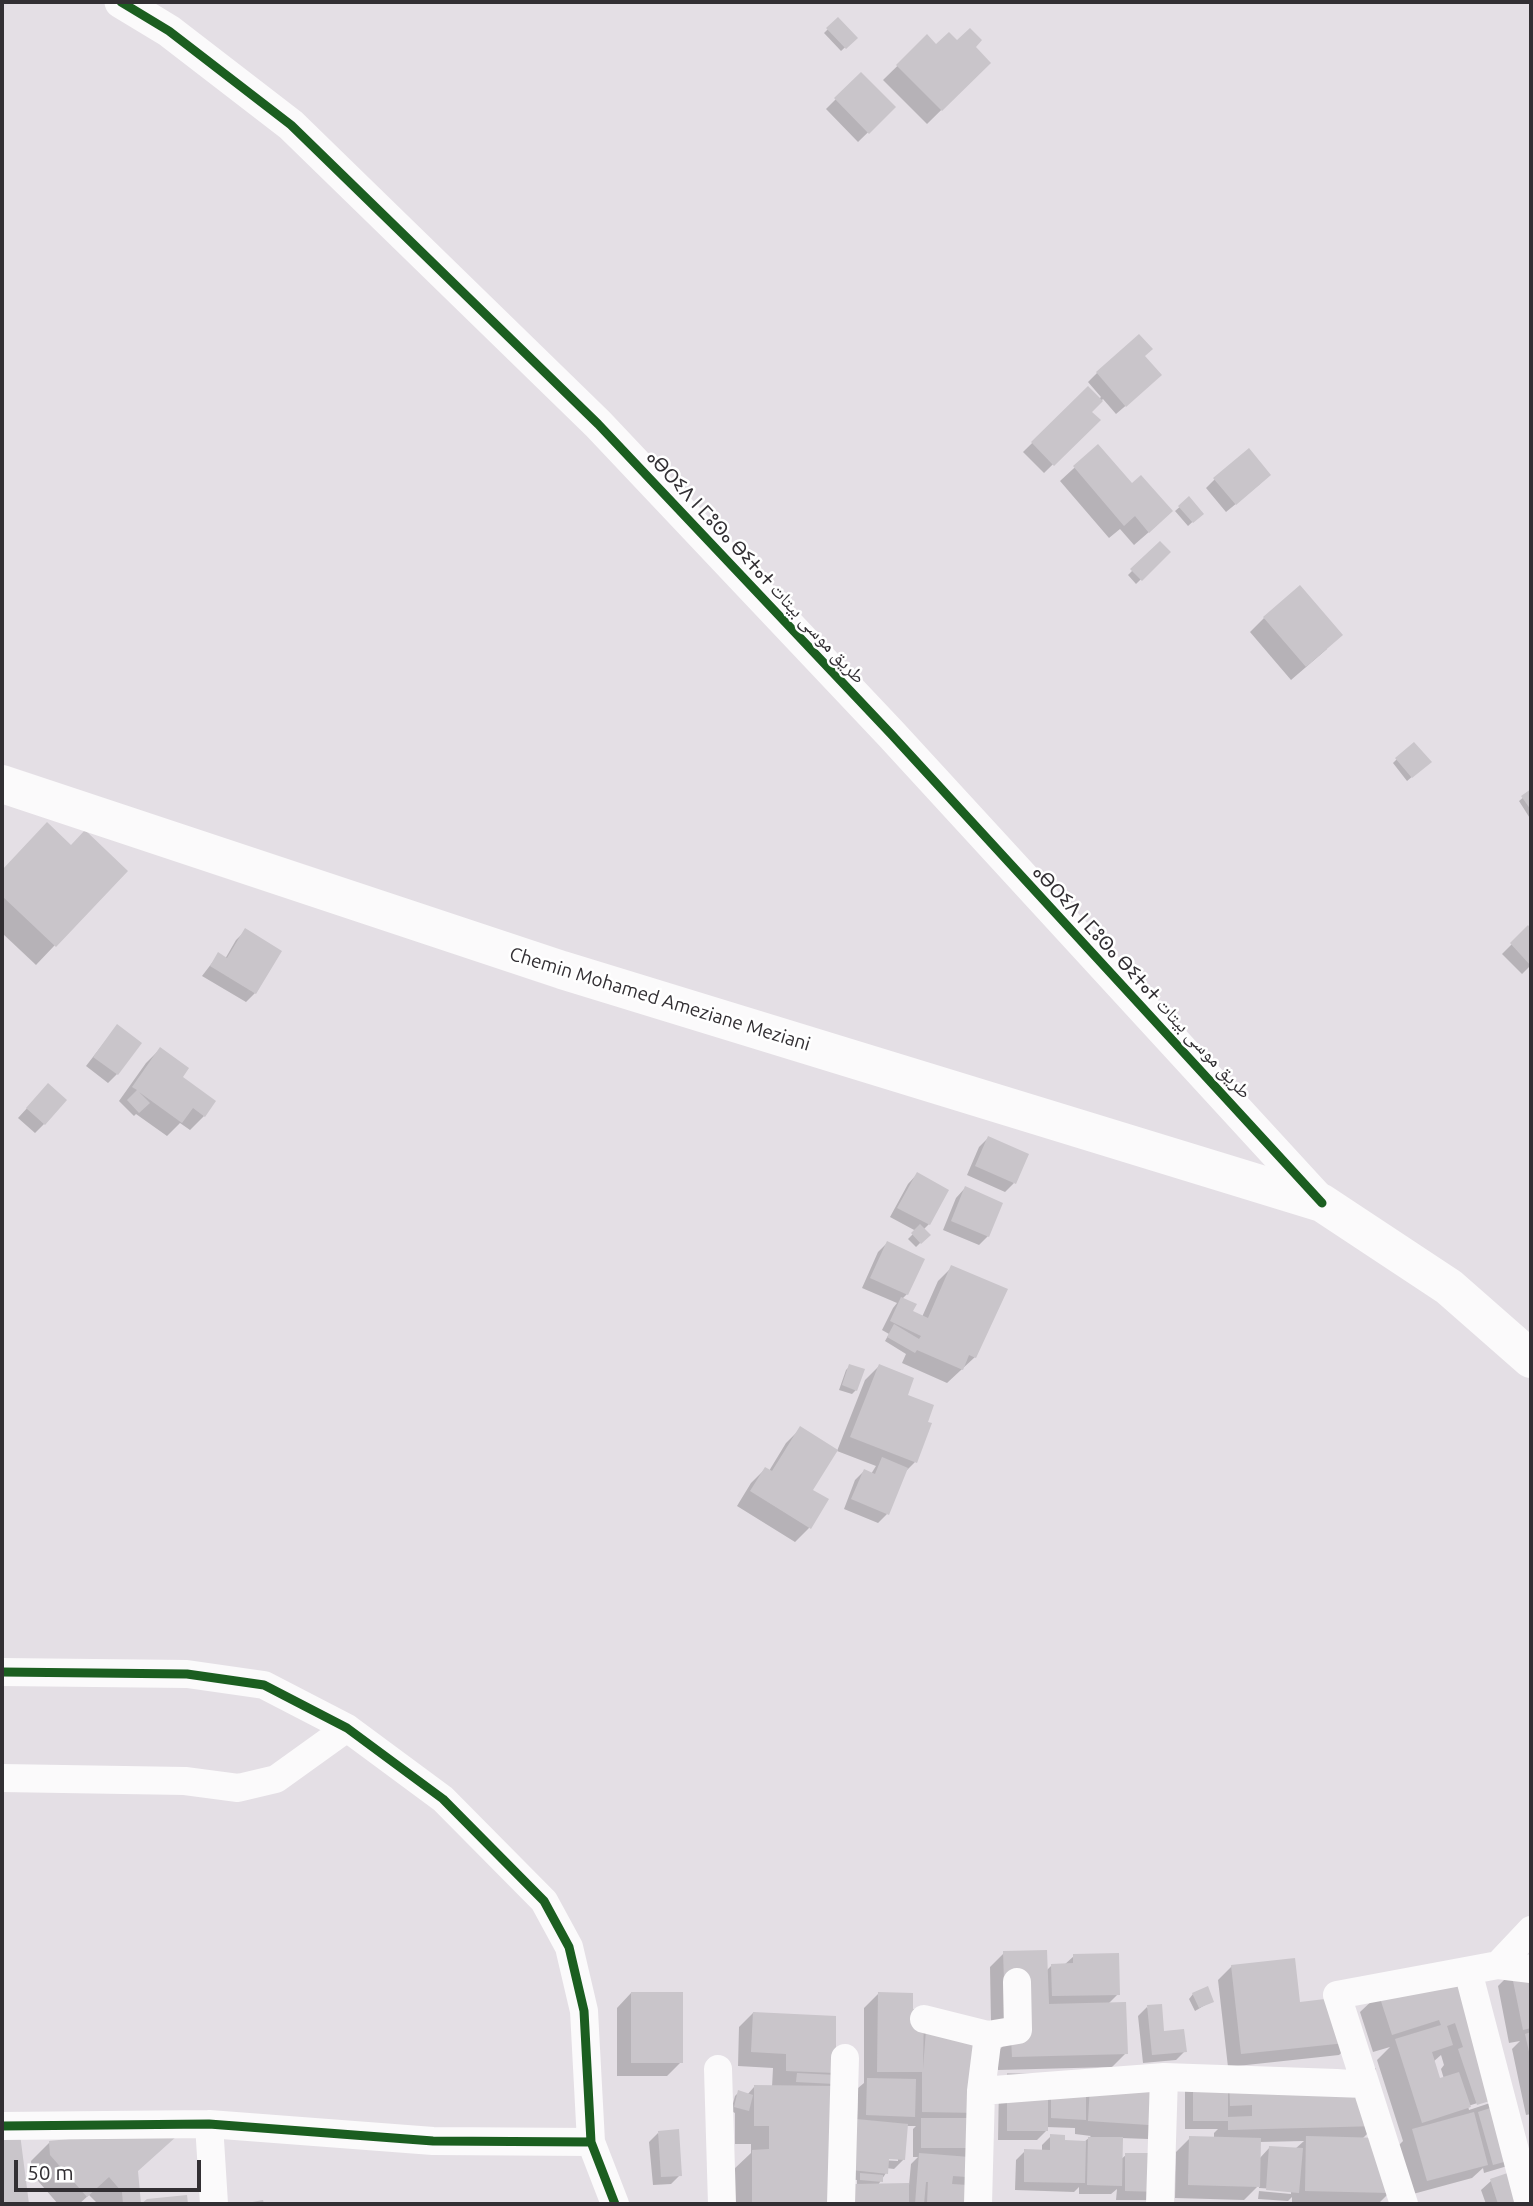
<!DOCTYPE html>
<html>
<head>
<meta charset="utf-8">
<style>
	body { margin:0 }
	#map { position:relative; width:1533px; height:2206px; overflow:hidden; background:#e4dfe5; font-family:Ubuntu,sans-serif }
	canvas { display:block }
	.frame { position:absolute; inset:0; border:4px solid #322f33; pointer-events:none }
	.scale { position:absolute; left:14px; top:2160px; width:187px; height:32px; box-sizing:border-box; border:4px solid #322f33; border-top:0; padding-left:9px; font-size:21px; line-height:24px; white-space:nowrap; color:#322f33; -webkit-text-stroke:5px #fff; paint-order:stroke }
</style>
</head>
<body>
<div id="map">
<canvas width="1533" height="2206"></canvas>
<div class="frame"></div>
<div class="scale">50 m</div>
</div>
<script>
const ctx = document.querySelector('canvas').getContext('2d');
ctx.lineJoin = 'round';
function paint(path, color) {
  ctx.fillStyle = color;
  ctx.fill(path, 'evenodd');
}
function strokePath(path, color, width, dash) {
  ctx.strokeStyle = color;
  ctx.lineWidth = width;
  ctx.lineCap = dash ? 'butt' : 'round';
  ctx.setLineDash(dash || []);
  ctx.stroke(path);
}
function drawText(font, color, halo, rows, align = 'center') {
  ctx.font = font + ' Ubuntu,"Noto Naskh Arabic","Noto Sans Tifinagh",sans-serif';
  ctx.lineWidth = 5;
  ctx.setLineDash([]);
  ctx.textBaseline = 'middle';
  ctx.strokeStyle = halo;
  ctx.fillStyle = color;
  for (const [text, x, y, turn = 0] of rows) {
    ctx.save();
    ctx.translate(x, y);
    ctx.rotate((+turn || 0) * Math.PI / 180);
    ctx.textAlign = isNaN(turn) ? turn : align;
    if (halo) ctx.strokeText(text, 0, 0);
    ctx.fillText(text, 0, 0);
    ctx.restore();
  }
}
paint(new Path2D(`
	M838,19L855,38L841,51L824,33Z
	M927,37L936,47L957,43L973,47L989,63L927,124L883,80Z
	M861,74L894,107L858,142L826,109Z
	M1143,356L1151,384L1116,414L1103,399L1089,412L1098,420L1044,473L1023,452L1088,388L1099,399L1101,397L1088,382L1097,373Z
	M1098,446L1157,525L1134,545L1120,529L1109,538L1060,481Z
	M1215,479L1260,484L1226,512L1206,488Z
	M1189,499L1201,514L1188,526L1175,511Z
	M1160,543L1169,552L1136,584L1128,575Z
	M1264,618L1327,649L1291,680L1250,632Z
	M1397,759L1425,766L1407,781L1393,763Z
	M1531,791V820L1519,801Z
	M28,843L71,847L125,871L36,965L2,933V871Z
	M1528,928L1531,930V965L1522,974L1502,954Z
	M245,931L255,993L246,1002L202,976L218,955L225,959L236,940Z
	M117,1026V1074L108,1083L86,1066Z
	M160,1049L204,1116L190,1130L180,1123L167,1136L136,1114L134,1116L119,1101L146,1063Z
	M39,1095L44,1124L35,1133L18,1118Z
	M988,1138L1014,1183L1005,1192L967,1175L979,1147Z
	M917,1174L947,1191L929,1224L923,1230L928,1235L916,1247L908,1239L916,1231L890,1217L908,1184Z
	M965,1188L988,1236L979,1245L943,1230L956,1198Z
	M887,1243L922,1259L907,1294L902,1299L911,1312L922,1317L938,1281L952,1267L975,1357L947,1383L902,1363L906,1354L885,1341L889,1334L882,1330L893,1308L897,1303L862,1288L878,1252Z
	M850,1366L856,1390L852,1394L839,1390L846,1370Z
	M879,1366L905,1396L915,1462L904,1473L887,1514L878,1523L844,1509L855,1480L864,1471L871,1474L876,1466L837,1451L865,1380Z
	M800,1429L811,1491L809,1528L795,1542L737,1506L751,1483L765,1469L769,1471L786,1443Z
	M1004,1953L1046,1971L1052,1965H1064L1074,1956L1118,1994L1108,2004L1126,2053L1112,2067L998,2070L997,2052L1005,2044L991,2023L990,1967Z
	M1468,1965L1514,2164L1484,2173L1483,2168L1472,2178L1413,2194L1399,2145L1403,2141L1377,2060L1390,2047L1373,2052L1360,2012L1379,1994ZM1441,2055L1444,2065L1441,2069L1444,2079L1439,2080L1433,2062ZM1490,2099V2103L1469,2110L1468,2106Z
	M1232,1966L1298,2004L1354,2041L1339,2055L1228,2067L1218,1980Z
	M1531,1968V2114L1526,2115L1512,2049L1520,2041L1509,2043L1498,1986L1512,1972Z
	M631,1993L681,2062L667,2076H617V2008Z
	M878,1994L911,2010L980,2032V2204H842L857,2184V2180L844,2179L857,2120L858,2088L864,2083V2008ZM906,2126H916L913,2129V2157H918L911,2164L909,2185H878L886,2173V2168L894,2169L904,2159ZM898,2158V2161L880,2160Z
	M1193,1994L1212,2001L1195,2011L1189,1999Z
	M1147,2007L1163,2033L1185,2051L1176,2060L1143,2063L1138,2016Z
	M753,2013L834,2017L832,2204H734L733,2170L751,2153V2144H735V2113L731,2111L735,2096L739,2092L747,2095L754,2087H772L773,2068L738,2066L739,2027Z
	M1165,2075L1148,2139L1121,2138L1120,2160L1126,2155L1152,2200H1116L1117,2189L1111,2194H1079V2187L1074,2192L1015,2190L1016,2160L1025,2151L1042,2152V2145L1051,2136L1063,2142H1084L1091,2136L1075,2134V2128L1046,2127V2131L1037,2140H998L999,2084Z
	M1194,2076L1376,2125L1362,2139L1390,2192L1378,2204H1292V2197L1288,2201L1258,2199L1259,2191L1291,2194V2190L1259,2188V2185L1244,2200L1175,2198L1176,2152L1190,2138H1214V2133L1218,2129H1185V2085ZM1304,2141L1295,2149L1270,2147L1259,2159V2142Z
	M182,2130L136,2172L139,2204H98L89,2195L79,2204H58L32,2174L31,2161L50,2142Z
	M658,2133L680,2175L671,2184L653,2185L649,2142Z
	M1491,2181L1531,2204H1486L1481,2190Z`), '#0003');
paint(new Path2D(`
	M838,17L858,38L846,49L826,28Z
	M970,28L982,40L976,47L991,63L942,111L896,65L927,34L936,44L949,32L957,40Z
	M861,72L896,107L869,134L834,98Z
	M1139,334L1153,349L1145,356L1162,375L1126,407L1096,372Z
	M1088,386L1103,401L1092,412L1101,420L1054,466L1031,442Z
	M1098,444L1132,483L1141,475L1173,511L1149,533L1135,516L1124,526L1073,466Z
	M1249,448L1271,475L1236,505L1213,478Z
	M1189,496L1204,514L1193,523L1178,506Z
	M1160,541L1171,552L1142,581L1130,569Z
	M1300,585L1343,635L1306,667L1263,617Z
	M1414,742L1432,762L1412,778L1395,758Z
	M1531,789V810L1521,796Z
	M47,822L71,845L85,830L128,871L56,947L2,896V870Z
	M1528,925L1531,929V966L1510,943Z
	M245,928L282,951L256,994L210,966L218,952L227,958Z
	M117,1024L142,1043L118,1075L93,1057Z
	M160,1047L189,1068L183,1077L216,1101L205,1117L193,1108L182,1123L139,1092L150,1103L139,1113L127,1100L137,1090L132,1087Z
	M48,1083L67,1100L45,1125L26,1108Z
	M988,1136L1029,1154L1016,1184L975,1166Z
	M917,1172L949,1190L930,1225L897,1208Z
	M965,1186L1003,1203L989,1237L951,1221Z
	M920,1224L931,1235L921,1244L911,1233Z
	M887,1241L925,1259L908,1295L870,1278Z
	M951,1265L1008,1289L976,1358L969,1355L963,1370L917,1350L915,1353L887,1337L894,1324L919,1339L921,1336L890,1321L901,1297L917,1304L913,1311L928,1318Z
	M849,1364L865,1369L857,1391L842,1385Z
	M879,1364L914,1378L908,1395L934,1405L928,1422L932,1423L917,1463L850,1437Z
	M800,1426L838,1450L813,1490L829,1499L811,1529L750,1491L765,1467L772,1471Z
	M882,1457L908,1468L889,1515L851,1499L864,1469L875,1474Z
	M1047,1950L1049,2004L1126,2002L1128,2054L1012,2057L1011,2036L1005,2010L1003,1951Z
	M1119,1953L1120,1995L1052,1996L1051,1964L1073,1963V1954Z
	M1295,1958L1300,2002L1350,1996L1355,2042L1241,2054L1231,1965Z
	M1469,1963L1512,2094L1477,2105L1458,2049L1463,2047L1455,2023L1447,2026L1453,2045L1432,2052L1440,2078L1459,2072L1471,2107L1422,2123L1395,2039L1441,2025L1439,2020L1392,2035L1378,1992Z
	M1531,1967V2028L1523,2030L1511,1971Z
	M1208,1986L1214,2002L1199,2008L1192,1993Z
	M631,1992H683V2063H631Z
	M878,1992L913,1993V2009H924L923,2069L926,2030H982L981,2113L922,2112V2072H877Z
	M1162,2004L1164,2031L1184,2029L1187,2052L1152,2055L1147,2005Z
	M753,2012L836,2016V2073L786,2071V2054L751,2052Z
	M1531,2032V2056H1530L1525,2034Z
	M1376,2068L1377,2126L1228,2130V2121H1193V2074H1228V2117L1252,2116V2105L1230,2106L1229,2073Z
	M1091,2069L1167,2074L1164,2126L1088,2121Z
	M797,2073L836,2075L835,2084L796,2082Z
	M1007,2073L1048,2074V2131H1007Z
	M867,2078L916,2079L915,2117L866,2115Z
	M1051,2078H1086V2120L1051,2118Z
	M754,2085L834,2086V2204H752V2150L769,2149V2126H754Z
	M738,2090L753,2095L749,2111L734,2107Z
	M1509,2102L1525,2156L1493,2165L1478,2112Z
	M1474,2112L1488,2165L1427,2181L1412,2129Z
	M921,2118H981V2148H921Z
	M856,2119L908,2124L905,2160L889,2159L888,2174L852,2170Z
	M187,2127L138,2171L141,2204H123L122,2192L109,2177L87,2197L50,2155L49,2141Z
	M679,2129L682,2176L661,2177L658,2131Z
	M20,2134L29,2204H2V2136Z
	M1050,2134L1065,2135V2140L1086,2141L1085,2183L1024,2182V2149L1050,2150Z
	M1189,2136L1261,2138L1260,2187L1188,2185Z
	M1306,2136L1383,2138L1392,2193L1305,2191Z
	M1088,2137H1123L1122,2186L1087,2185Z
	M1269,2146L1303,2148L1299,2193L1266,2190Z
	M919,2153L982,2158L981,2178L953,2176L952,2184L983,2186L982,2204H927L928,2182H926L924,2204H915Z
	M1125,2153H1164L1163,2192L1125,2191Z
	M1531,2165L1517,2204H1498L1490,2179Z
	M860,2173L883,2175V2182L860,2180Z
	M909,2183V2204H855V2184Z
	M187,2195L188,2204H141L147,2199Z
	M263,2200L264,2204H247V2203Z`), '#c9c5ca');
strokePath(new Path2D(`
	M2,1672L187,1674L264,1685L347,1728L443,1799L544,1901L569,1947L584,2011L591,2142L615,2204
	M2,1778L185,1781L238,1788L276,1779L347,1728
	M1498,1965L1531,1969
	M1468,1971L1529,2204
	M924,2019L988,2035L1018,2030L1017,1982
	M718,2069L722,2204
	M981,2091L1164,2077L1365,2084
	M209,2124L214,2204
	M2,2126L209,2124L433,2141L591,2142
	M841,2204L845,2058
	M978,2204L981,2091L988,2035
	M1160,2204L1164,2077
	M1404,2204L1337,1995L1498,1965L1531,1930`), '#fbfafb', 28);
strokePath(new Path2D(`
	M121,2L169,31L291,125L598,424L891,734L1322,1203`), '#fbfafb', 33);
strokePath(new Path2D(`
	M2,784L562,970L1322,1203L1449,1287L1531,1359`), '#fbfafb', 38);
strokePath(new Path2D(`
	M121,2L169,31L291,125L598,424L891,734L1322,1203
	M2,1672L187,1674L264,1685L347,1728L443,1799L544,1901L569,1947L584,2011L591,2142L615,2204
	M2,2126L209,2124L433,2141L591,2142`), '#1b5e20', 9);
drawText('19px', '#322f33', '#fff', [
	["ⴰⴱⵔⵉⴷ ⵏ ⵎⵓⵙⴰ ⴱⵉⵜⴰⵜ طريق موسى بيتات",756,567,47],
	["ⴰⴱⵔⵉⴷ ⵏ ⵎⵓⵙⴰ ⴱⵉⵜⴰⵜ طريق موسى بيتات",1142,982,47],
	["Chemin Mohamed Ameziane Meziani",660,999,17]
]);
</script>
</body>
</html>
